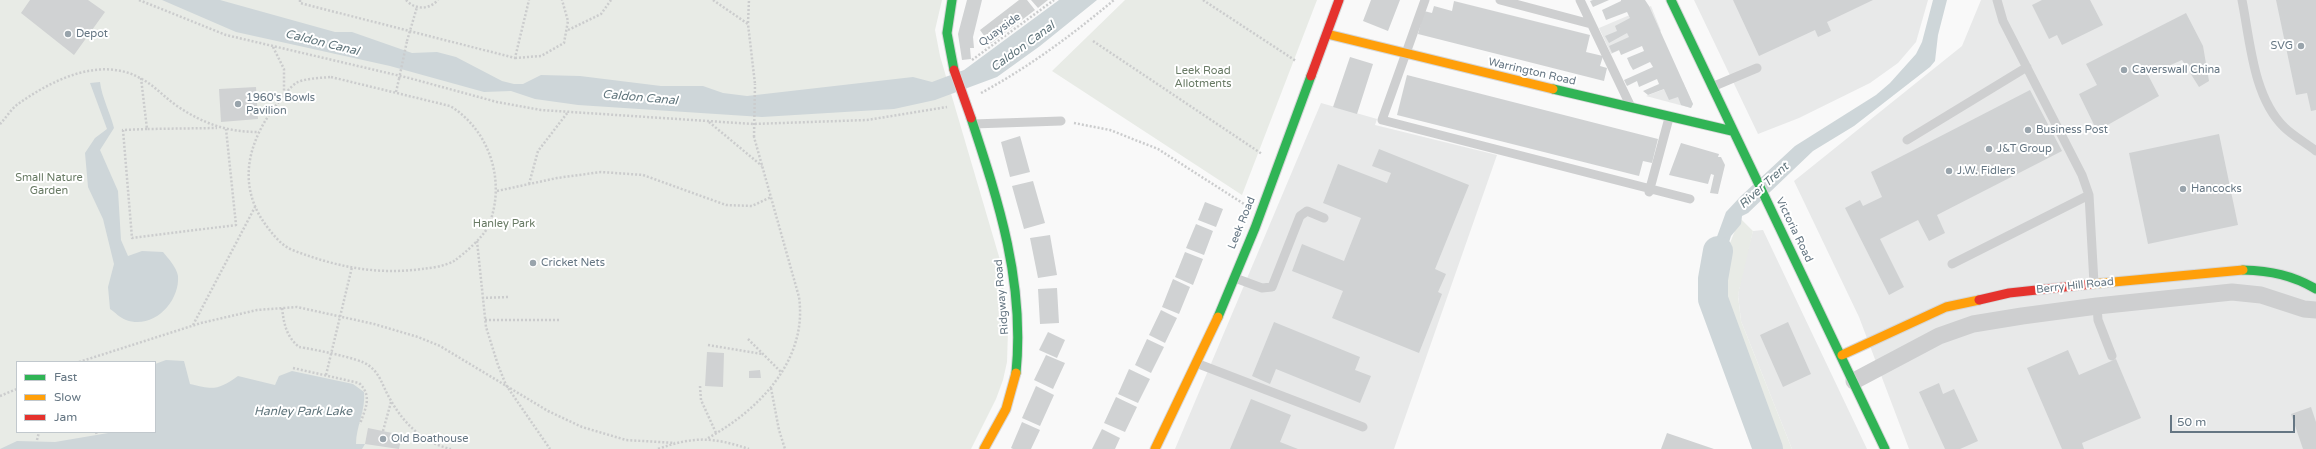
<!DOCTYPE html>
<html>
<head>
<meta charset="utf-8">
<style>
	body { margin:0 }
	#map { position:relative; width:2316px; height:449px; overflow:hidden; background:#f9f9f9; font-family:"Varela Round",sans-serif }
	canvas { display:block }
	.legend { position:absolute; left:16px; top:361px; width:140px; height:72px; box-sizing:border-box; background:#fff; border:1px solid #c1c8cd; margin:0; padding:5px 7px; list-style:none; font-size:12px; color:#657683 }
	.legend li { display:flex; align-items:center; gap:8px; height:20px }
	.legend b { width:20px; border:1px solid #c1c8cd }
	.scale { position:absolute; left:2170px; top:415px; width:125px; height:18px; box-sizing:border-box; border:2px solid #657683; border-top:0; padding-left:5px; font-size:12px; line-height:14px; white-space:nowrap; color:#657683; -webkit-text-stroke:3px #fff; paint-order:stroke }
</style>
</head>
<body>
<div id="map">
<canvas width="2316" height="449"></canvas>
<ul class="legend">
<li><b style="height:5px;background:#30b455"></b>Fast</li>
<li><b style="height:5px;background:#ff9f0a"></b>Slow</li>
<li><b style="height:5px;background:#e5322d"></b>Jam</li>
</ul>
<div class="scale">50 m</div>
</div>
<script>
const ctx = document.querySelector('canvas').getContext('2d');
ctx.lineJoin = 'round';
function paint(path, color) {
  ctx.fillStyle = color;
  ctx.fill(path, 'evenodd');
}
function strokePath(path, color, width, dash) {
  ctx.strokeStyle = color;
  ctx.lineWidth = width;
  ctx.lineCap = dash ? 'butt' : 'round';
  ctx.setLineDash(dash || []);
  ctx.stroke(path);
}
function drawText(font, color, halo, rows, align = 'center') {
  ctx.font = font + ' "Varela Round",sans-serif';
  ctx.lineWidth = 4;
  ctx.setLineDash([]);
  ctx.textBaseline = 'middle';
  ctx.strokeStyle = halo;
  ctx.fillStyle = color;
  for (const [text, x, y, turn = 0] of rows) {
    ctx.save();
    ctx.translate(x, y);
    ctx.rotate((+turn || 0) * Math.PI / 180);
    ctx.textAlign = isNaN(turn) ? turn : align;
    if (halo) ctx.strokeText(text, 0, 0);
    ctx.fillText(text, 0, 0);
    ctx.restore();
  }
}
paint(new Path2D(`
	M1694,0H1928L1916,42L1898,63L1870,83L1799,118L1758,134Z
	M1981,0H2316V449H1909L1859,317L1794,181L1962,46Z
	M1651,6L1661,31L1611,54L1599,28Z
	M1683,82L1693,104L1691,108L1646,96Z
	M1321,103L1377,119L1375,125L1497,155L1394,449H1175Z
	M1763,230L1867,449H1792L1741,321L1738,295L1743,268L1753,231Z`), '#e8e9e9');
paint(new Path2D(`
	M0,0H942L935,30L940,56L1000,260L1008,330L1007,362L1003,380L996,399L971,449H0ZM17,362H155V432H17Z
	M1125,0H1317L1242,195L1052,71Z
	M1740,218L1753,231L1738,295L1741,321L1792,449H1774L1740,358L1721,281L1724,258Z`), '#e8ebe6');
paint(new Path2D(`
	M162,0H220L335,32H352L412,53L437,52L456,57L502,81L514,84H523L541,75L580,76L661,86H703L723,93L747,96L913,77L932,82L964,70L1059,0H1097L1040,46L997,77L935,100L894,109L762,117L578,105L535,99L511,91L484,92L390,66L236,32Z
	M1933,0H1947L1938,35L1935,61L1930,67L1854,126L1813,151L1748,213L1742,216L1741,224L1731,236L1724,258L1721,281L1707,299V264L1726,212L1741,196L1795,146L1876,95L1890,83L1916,54L1922,42Z
	M100,82C102,98 110,112 114,128L100,150L118,191L121,240L128,256L142,251L163,252C168,258 177,268 178,276C180,302 153,330 126,320C120,318 115,312 110,309L108,287L114,264L103,219L88,187L85,153L95,138L107,129L90,83Z
	M166,360L184,361L190,384C214,390 218,390 238,376L275,385L279,376L292,371L353,384L364,392C366,409 356,427 356,444H365L362,449H0L17,441L55,442L114,432H155V364Z`), '#ced6d9');
strokePath(new Path2D(`
	M1718,251L1713,279V299L1768,449`), '#ced6d9', 30);
paint(new Path2D(`
	M30,0H88L105,12L74,55L21,13Z
	M967,0H982L973,37L974,48H970L971,59L962,60L958,34Z
	M1019,0H1027L1035,10L990,44L980,30Z
	M1031,0H1048L1038,8Z
	M1371,0H1400L1388,31L1363,21Z
	M1593,0H1609L1593,7L1590,1Z
	M1621,0H1645L1649,6L1693,104L1691,108L1681,105L1678,97L1669,100L1664,89L1648,95L1643,91L1659,84L1657,79L1639,87L1637,81L1627,86L1624,80L1653,67L1650,62L1633,70L1630,65L1627,58L1644,51L1642,46L1621,55L1619,50L1612,53L1609,46L1629,37L1627,33L1609,43L1605,36L1617,31L1615,26L1630,18L1627,12L1606,20L1602,10L1621,1Z
	M1733,0H1873L1827,22L1831,31L1818,37L1815,30L1759,56Z
	M2042,0H2090L2103,25L2062,45L2057,35L2049,39L2032,5Z
	M2276,0H2316V110L2311,111L2307,93L2296,95Z
	M1454,1L1590,35L1586,52L1603,56L1600,66L1607,68L1604,81L1418,34L1424,11L1432,13L1434,6L1452,11Z
	M2186,13L2203,46L2209,81L2199,87L2182,60L2148,75L2159,96L2097,131L2079,94L2097,85L2086,64Z
	M1350,57L1373,64L1357,114L1333,107Z
	M1407,75L1658,139L1652,163L1643,161L1639,176L1397,115Z
	M256,87L258,119L221,122L219,89Z
	M2030,90L2062,151L1937,215L1945,233L1929,241L1918,220L1880,239L1904,287L1889,295L1845,208L1860,200L1863,206L1882,197L1871,172Z
	M2219,134L2238,225L2148,244L2129,153Z
	M1020,136L1030,172L1010,177L1001,142Z
	M1681,143L1719,154L1718,157H1721L1725,165L1718,194L1710,193L1714,175L1711,174L1708,184L1669,175Z
	M1379,149L1469,185L1435,269L1446,274L1438,292L1442,294L1419,353L1332,318L1343,291L1292,271L1302,244L1344,261L1361,218L1323,203L1338,164L1387,183L1391,173L1372,166Z
	M1033,181L1045,223L1024,229L1012,186Z
	M1205,202L1223,209L1216,227L1198,220Z
	M1196,224L1213,231L1204,255L1186,248Z
	M1050,235L1057,275L1038,278L1030,238Z
	M1185,252L1203,259L1193,285L1175,277Z
	M1173,279L1190,287L1179,314L1162,307Z
	M1057,288L1059,323L1040,324L1038,289Z
	M1161,310L1177,318L1165,343L1149,335Z
	M1274,322L1360,357L1355,370L1371,376L1360,403L1276,369L1270,384L1252,376Z
	M1788,322L1811,374L1783,387L1760,335Z
	M1048,332L1065,340L1057,358L1039,350Z
	M1147,339L1164,347L1151,373L1135,365Z
	M2068,350L2079,375L2116,359L2141,418L2082,443L2084,449H2062L2027,368Z
	M707,352L724,353L723,387L705,386Z
	M1046,355L1065,363L1053,389L1034,380Z
	M1129,369L1150,379L1138,403L1118,394Z
	M760,370L761,378H749V371Z
	M1939,383L1943,394L1954,389L1978,441L1960,449H1945L1919,392Z
	M1036,386L1054,395L1040,426L1022,418Z
	M1116,397L1137,407L1125,432L1104,423Z
	M1251,399L1291,415L1280,442L1298,449H1230Z
	M2311,407L2316,422V449H2303L2291,414Z
	M1022,422L1040,430L1031,449H1013L1011,448Z
	M368,428L402,435L399,449L365,444Z
	M1102,429L1120,438L1115,449H1092Z
	M1667,433L1714,449H1661Z`), '#d0d2d3');
const fast = new Path2D(`
	M952,0L947,33L954,70
	M1671,0L1885,449
	M1553,89L1732,131
	M971,118C999,203 1025,283 1016,373
	M2243,270C2271,271 2292,275 2316,289
	M1218,317L1255,228L1311,76`);
const slow = new Path2D(`
	M1327,34L1553,89
	M2092,284L2243,270
	M1842,355L1946,307L1979,300
	M984,449L1006,409L1016,373
	M1155,449L1218,317`);
const jam = new Path2D(`
	M1311,76L1339,0
	M1979,300L2009,293L2092,284`);
strokePath(fast, '#d5d6d7', 11);
strokePath(slow, '#d5d6d7', 11);
strokePath(jam, '#d5d6d7', 11);
strokePath(new Path2D(`
	M139,0L226,35L409,78L497,102L541,110L753,124L867,120L947,107
	M300,0V3L515,58L529,0
	M406,0C415,10 429,10 438,0
	M713,0L748,24L755,84
	M1203,0L1296,61
	M748,23L749,0
	M568,30L601,14L611,0
	M407,41L417,7
	M1093,41L1262,154
	M273,47L284,69V95
	M515,58L541,56L564,43L568,21L562,0
	M972,60L1054,0
	M331,77L450,106C490,130 507,183 488,227C482,238 464,254 454,261C445,266 432,268 422,269C377,275 337,267 295,251C283,247 275,237 268,228C236,187 247,142 277,104C283,97 290,86 298,82C308,78 320,78 331,77Z
	M141,78L147,129L217,128
	M396,92L399,79
	M981,93C1029,67 1072,35 1114,0
	M709,122L762,166
	M1074,123L1110,130L1158,149L1244,204
	M0,124C6,118 11,109 18,104C52,80 100,56 140,78C154,85 164,97 177,106C204,124 227,132 259,132
	M147,129L123,130L132,238L236,225L226,129
	M529,184L538,151L568,112
	M497,191L557,178L601,172L643,175L726,205L752,206L771,197
	M477,241L486,327L498,365L506,385L550,449
	M482,298L508,297
	M282,308C284,324 286,336 299,347C312,349 359,358 368,365C380,373 382,385 389,397C402,422 423,443 451,449
	M485,320H559
	M193,325L255,207
	M748,339L782,373
	M708,345L762,354
	M79,362L201,323L257,310L297,307L374,324L418,337L440,346L548,411L582,427L626,440L675,443
	M293,368L359,383C373,396 365,409 360,424
	M326,375L352,267
	M700,386L701,400L716,433
	M771,388L779,430L785,449
	M0,396L17,389
	M383,431L391,402
	M96,432L97,435
	M708,438C759,410 808,360 799,297L754,137
	M37,440L39,432
	M658,449C694,436 713,437 749,449`), '#cbcccd', 2.5, [2, 2]);
strokePath(new Path2D(`
	M1425,0L1382,120L1690,199
	M1500,0L1591,24
	M1580,0L1631,107
	M1997,0L2003,21L2082,175L2089,195L2094,283
	M2242,0C2250,40 2253,97 2284,127C2293,136 2306,143 2316,151
	M1712,87L1757,68
	M973,124L1061,121
	M1907,140L2027,67
	M1649,192L1669,118
	M1952,264L2089,195
	M1235,278L1262,288L1272,287L1300,216L1307,211L1324,218
	M2097,306L2098,320L2112,356
	M1196,363L1363,427`), '#cecfd0', 9);
strokePath(new Path2D(`
	M1854,381L1939,336L1973,324L2022,316L2097,306L2232,292L2261,295L2304,309L2316,310`), '#cecfd0', 17);
strokePath(fast, '#30b455', 9);
strokePath(slow, '#ff9f0a', 9);
strokePath(jam, '#e5322d', 9);
const jamBridge = new Path2D(`
	M954,70L971,118`);
strokePath(jamBridge, '#d5d6d7', 11, []);
strokePath(new Path2D(`
	M399,79L407,41
	M754,137L755,84`), '#cbcccd', 2.5, [2, 2]);
strokePath(jamBridge, '#e5322d', 9);
for (const [x, y, r, color] of [
	[68,34,4,"#99a4ac"],
	[2301,46,4,"#99a4ac"],
	[2124,70,4,"#99a4ac"],
	[238,104,4,"#99a4ac"],
	[2028,130,4,"#99a4ac"],
	[1989,149,4,"#99a4ac"],
	[1949,171,4,"#99a4ac"],
	[2183,189,4,"#99a4ac"],
	[533,263,4,"#99a4ac"],
	[383,439,4,"#99a4ac"]
]) {
  const dot = new Path2D();
  dot.arc(x, y, r, 0, 2 * Math.PI);
  ctx.fillStyle = color;
  ctx.fill(dot);
  strokePath(dot, '#fff', 1.5);
}
drawText('11px', '#657683', '#fff', [
	["Quayside",1000,30,-36],
	["Warrington Road",1532,72,13],
	["Leek Road",1242,223,-68],
	["Victoria Road",1794,230,64],
	["Berry Hill Road",2075,286,-6],
	["Ridgway Road",1002,297,-95]
]);
drawText('11px', '#657683', '#fff', [
	["Depot",76,34],
	["SVG",2293,46,"right"],
	["Caverswall China",2132,70],
	["1960's Bowls",246,98],
	["Pavilion",246,111],
	["Business Post",2036,130],
	["J&T Group",1997,149],
	["J.W. Fidlers",1957,171],
	["Hancocks",2191,189],
	["Cricket Nets",541,263],
	["Old Boathouse",391,439]
], 'left');
drawText('11px', '#687a64', '#fff', [
	["Leek Road",1203,71],
	["Allotments",1203,84],
	["Small Nature",49,178],
	["Garden",49,191],
	["Hanley Park",504,224]
]);
drawText('italic 12px', '#60757c', '#fff', [
	["Caldon Canal",322,43,14],
	["Caldon Canal",1023,47,-36],
	["Caldon Canal",640,98,5],
	["River Trent",1764,186,-42],
	["Hanley Park Lake",303,412]
]);
</script>
</body>
</html>
